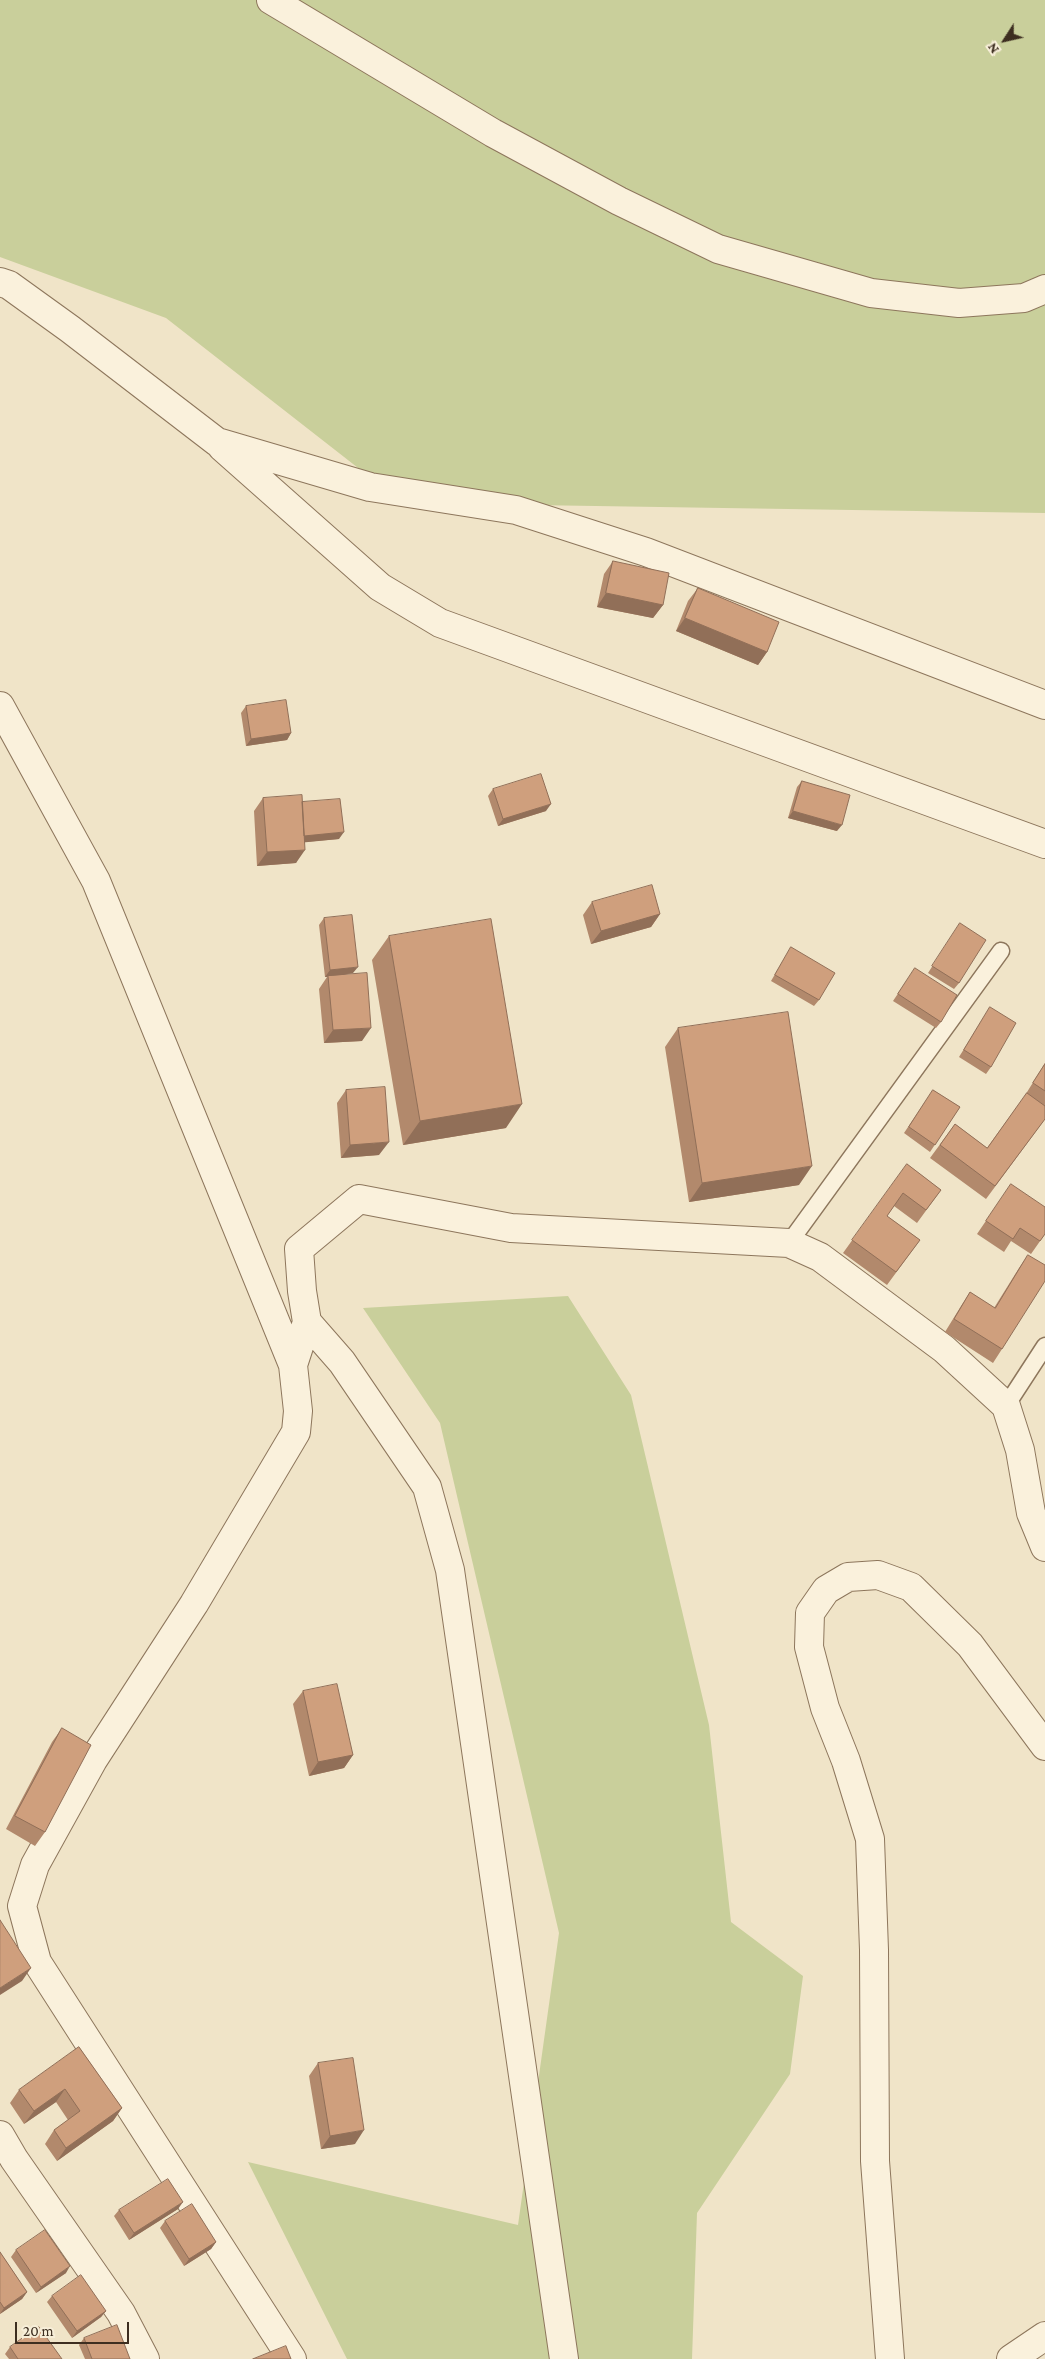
<!DOCTYPE html>
<html>
<head>
<meta charset="utf-8">
<style>
	body { margin:0 }
	#map { position:relative; width:1045px; height:2359px; overflow:hidden; background:#f0e4c8; font-family:"Crimson Pro",serif }
	canvas { display:block }
	.north { position:absolute; left:980px; top:15px; width:50px; height:50px; -webkit-text-stroke:4px #f7eed8; paint-order:stroke; rotate:235deg; font-size:14px; font-weight:700; line-height:20px; text-align:center; color:#3d2e20 }
	.north::after { content:''; display:block; margin:auto; width:18px; height:22px; background:#3d2e20; clip-path:polygon(50% 0,100% 100%,50% 72%,0 100%) }
	.scale { position:absolute; left:15px; top:2322px; width:114px; height:22px; box-sizing:border-box; border:2px solid #3d2e20; border-top:0; padding-left:6px; font-size:15px; line-height:18px; white-space:nowrap; color:#3d2e20; -webkit-text-stroke:4px #f7eed8; paint-order:stroke }
</style>
</head>
<body>
<div id="map">
<canvas width="1045" height="2359"></canvas>
<div class="north">N</div>
<div class="scale">20 m</div>
</div>
<script>
const ctx = document.querySelector('canvas').getContext('2d');
ctx.lineJoin = 'round';
function paint(path, color) {
  ctx.fillStyle = color;
  ctx.fill(path, 'evenodd');
}
function strokePath(path, color, width, dash) {
  ctx.strokeStyle = color;
  ctx.lineWidth = width;
  ctx.lineCap = dash ? 'butt' : 'round';
  ctx.setLineDash(dash || []);
  ctx.stroke(path);
}
paint(new Path2D(`
	M0,0H1045V513L403,503L166,318L0,257Z
	M568,1296L631,1395L709,1725L731,1922L803,1976L790,2074L697,2213L692,2359H347L248,2162L518,2225L559,1933L440,1423L363,1308Z`), '#c9cf9b');
const service = new Path2D(`
	M789,1243L1001,951
	M1006,1406L1045,1346`);
const minor = new Path2D(`
	M271,0L493,133L619,201L718,249L871,293L959,303L1024,298L1045,289
	M0,282L9,285L70,329L217,442L370,487L516,510L646,552L1045,705
	M222,447L380,587L440,623L1045,844
	M0,706L96,881L293,1365
	M307,1322L342,1362L427,1487L450,1570L564,2359
	M0,2135L14,2159L121,2313L145,2359
	M292,2359L37,1962L22,1906L35,1865L93,1760L194,1604L296,1432L298,1411L293,1365L307,1322L302,1291L299,1249L359,1199L511,1228L789,1243L820,1257L944,1349L1006,1406L1020,1450L1031,1513L1045,1547
	M890,2359L875,2161L874,1950L870,1839L846,1761L825,1708L809,1647L810,1613L826,1590L848,1577L878,1575L911,1587L970,1645L1045,1746
	M1011,2359L1045,2336`);
strokePath(service, '#8d765c', 19);
strokePath(minor, '#8d765c', 30);
strokePath(service, '#faf1dc', 16);
strokePath(minor, '#faf1dc', 28);
paint(new Path2D(`
	M613,561L663,605L653,618L597,607L604,574Z
	M698,588L767,652L758,665L676,631L688,601Z
	M246,706L291,733L287,740L246,746L241,713Z
	M802,781L837,831L788,818L797,787Z
	M493,789L546,811L498,826L488,796Z
	M263,798L302,802L339,839L305,842L296,863L257,866L254,811Z
	M592,902L660,914L651,927L591,944L583,915Z
	M324,918L353,973L344,975L362,1041L324,1043L319,989L327,977H325L319,925Z
	M960,923L959,983L954,989L928,973Z
	M389,936L506,1128L403,1145L372,960Z
	M791,947L819,1000L814,1006L771,981Z
	M915,968L941,1022L936,1028L893,1001Z
	M990,1007L991,1067L986,1074L959,1057Z
	M678,1028L799,1185L689,1202L665,1047Z
	M1045,1063V1119L986,1199L930,1158L955,1124L987,1148L1024,1097Z
	M346,1090L379,1155L341,1158L337,1103Z
	M933,1090L960,1107L930,1152L904,1133Z
	M907,1164L941,1190L917,1223L894,1206L887,1216L920,1240L887,1285L843,1253Z
	M1011,1184L1045,1234L1031,1254L1011,1241L1004,1252L977,1234Z
	M1028,1255L1002,1349L993,1363L945,1332L961,1306L970,1292L994,1308L1019,1268Z
	M303,1691L353,1755L344,1768L309,1776L293,1704Z
	M62,1728L45,1832L35,1846L6,1829L52,1742Z
	M79,2047L122,2108L113,2121L57,2161L45,2144L54,2130L68,2120L56,2102L24,2124L10,2103L19,2090Z
	M318,2063L355,2144L321,2149L309,2076Z
	M178,2209L129,2240L114,2216L119,2210Z
	M165,2221L216,2242L211,2249L184,2266L160,2228Z
	M16,2250L66,2273L36,2293L11,2257Z
	M0,2252L27,2292L22,2299L0,2314Z
	M52,2296L106,2311L101,2317L72,2338L47,2302Z
	M84,2338L130,2359H85L79,2345Z
	M10,2347L62,2359H9L5,2354Z`), '#b2896c');
paint(new Path2D(`
	M606,593L663,605L653,618L597,607Z
	M685,618L767,652L758,665L676,631Z
	M291,733L287,740L246,746L251,739Z
	M551,804L546,811L498,826L503,819Z
	M793,811L842,825L837,831L788,818Z
	M344,832L339,839L298,843L303,836Z
	M305,850L296,863L257,866L267,852Z
	M660,914L651,927L591,944L601,931Z
	M358,967L353,973L328,977V976L327,977H325L330,970Z
	M371,1028L362,1041L324,1043L333,1030Z
	M522,1104L506,1128L403,1145L420,1121Z
	M389,1142L379,1155L341,1158L350,1145Z
	M812,1166L799,1185L689,1202L702,1183Z
	M353,1755L344,1768L309,1776L318,1762Z
	M31,1968L22,1981L0,1995V1988Z
	M65,2089L56,2102L24,2124L34,2111Z
	M122,2108L113,2121L57,2161L66,2148Z
	M364,2130L355,2144L321,2149L330,2136Z
	M183,2202L178,2209L129,2240L134,2233Z
	M216,2242L211,2249L184,2266L189,2259Z
	M70,2266L66,2273L36,2293L41,2287Z
	M27,2292L22,2299L0,2314L4,2308Z
	M106,2311L101,2317L72,2338L77,2331Z`), '#916f58');
const building = new Path2D(`
	M613,561L669,573L663,605L606,593Z
	M698,588L779,622L767,652L685,618Z
	M286,700L291,733L251,739L246,706Z
	M541,774L551,804L503,819L493,789Z
	M802,781L850,795L842,825L793,811Z
	M302,795L305,850L267,852L263,798Z
	M340,799L344,832L304,836L302,802Z
	M652,885L660,914L601,931L592,902Z
	M352,915L358,967L330,970L324,918Z
	M491,919L522,1104L420,1121L389,936Z
	M960,923L986,940L959,983L932,966Z
	M791,947L835,973L819,1000L775,975Z
	M915,968L957,995L941,1022L898,994Z
	M367,973L371,1028L333,1030L328,976Z
	M990,1007L1016,1023L991,1067L964,1050Z
	M788,1012L812,1166L702,1183L678,1028Z
	M1045,1064V1091L1033,1083Z
	M385,1087L389,1142L350,1145L346,1090Z
	M933,1090L960,1107L935,1145L909,1127Z
	M1027,1093L1045,1106V1119L995,1186L940,1145L955,1124L987,1148Z
	M907,1164L941,1190L926,1210L903,1193L887,1216L920,1240L896,1272L852,1240Z
	M1011,1184L1045,1207V1234L1040,1241L1020,1228L1013,1239L986,1221Z
	M1028,1255L1045,1265V1281L1002,1349L954,1319L970,1292L995,1308Z
	M337,1684L353,1755L318,1762L303,1691Z
	M62,1728L91,1745L45,1832L15,1816Z
	M0,1920L31,1968L0,1988Z
	M79,2047L122,2108L66,2148L54,2130L80,2111L65,2089L34,2111L19,2090Z
	M353,2058L364,2130L330,2136L318,2063Z
	M168,2179L183,2202L134,2233L119,2210Z
	M192,2204L216,2242L189,2259L165,2221Z
	M45,2230L70,2266L41,2287L16,2250Z
	M0,2252L27,2292L4,2308L0,2302Z
	M81,2275L106,2311L77,2331L52,2296Z
	M117,2325L130,2359H92L84,2338Z
	M39,2327L62,2359H18L10,2347Z
	M286,2346L291,2359H253Z`);
paint(building, '#cf9f7d');
strokePath(building, '#916f58', 1);
</script>
</body>
</html>
